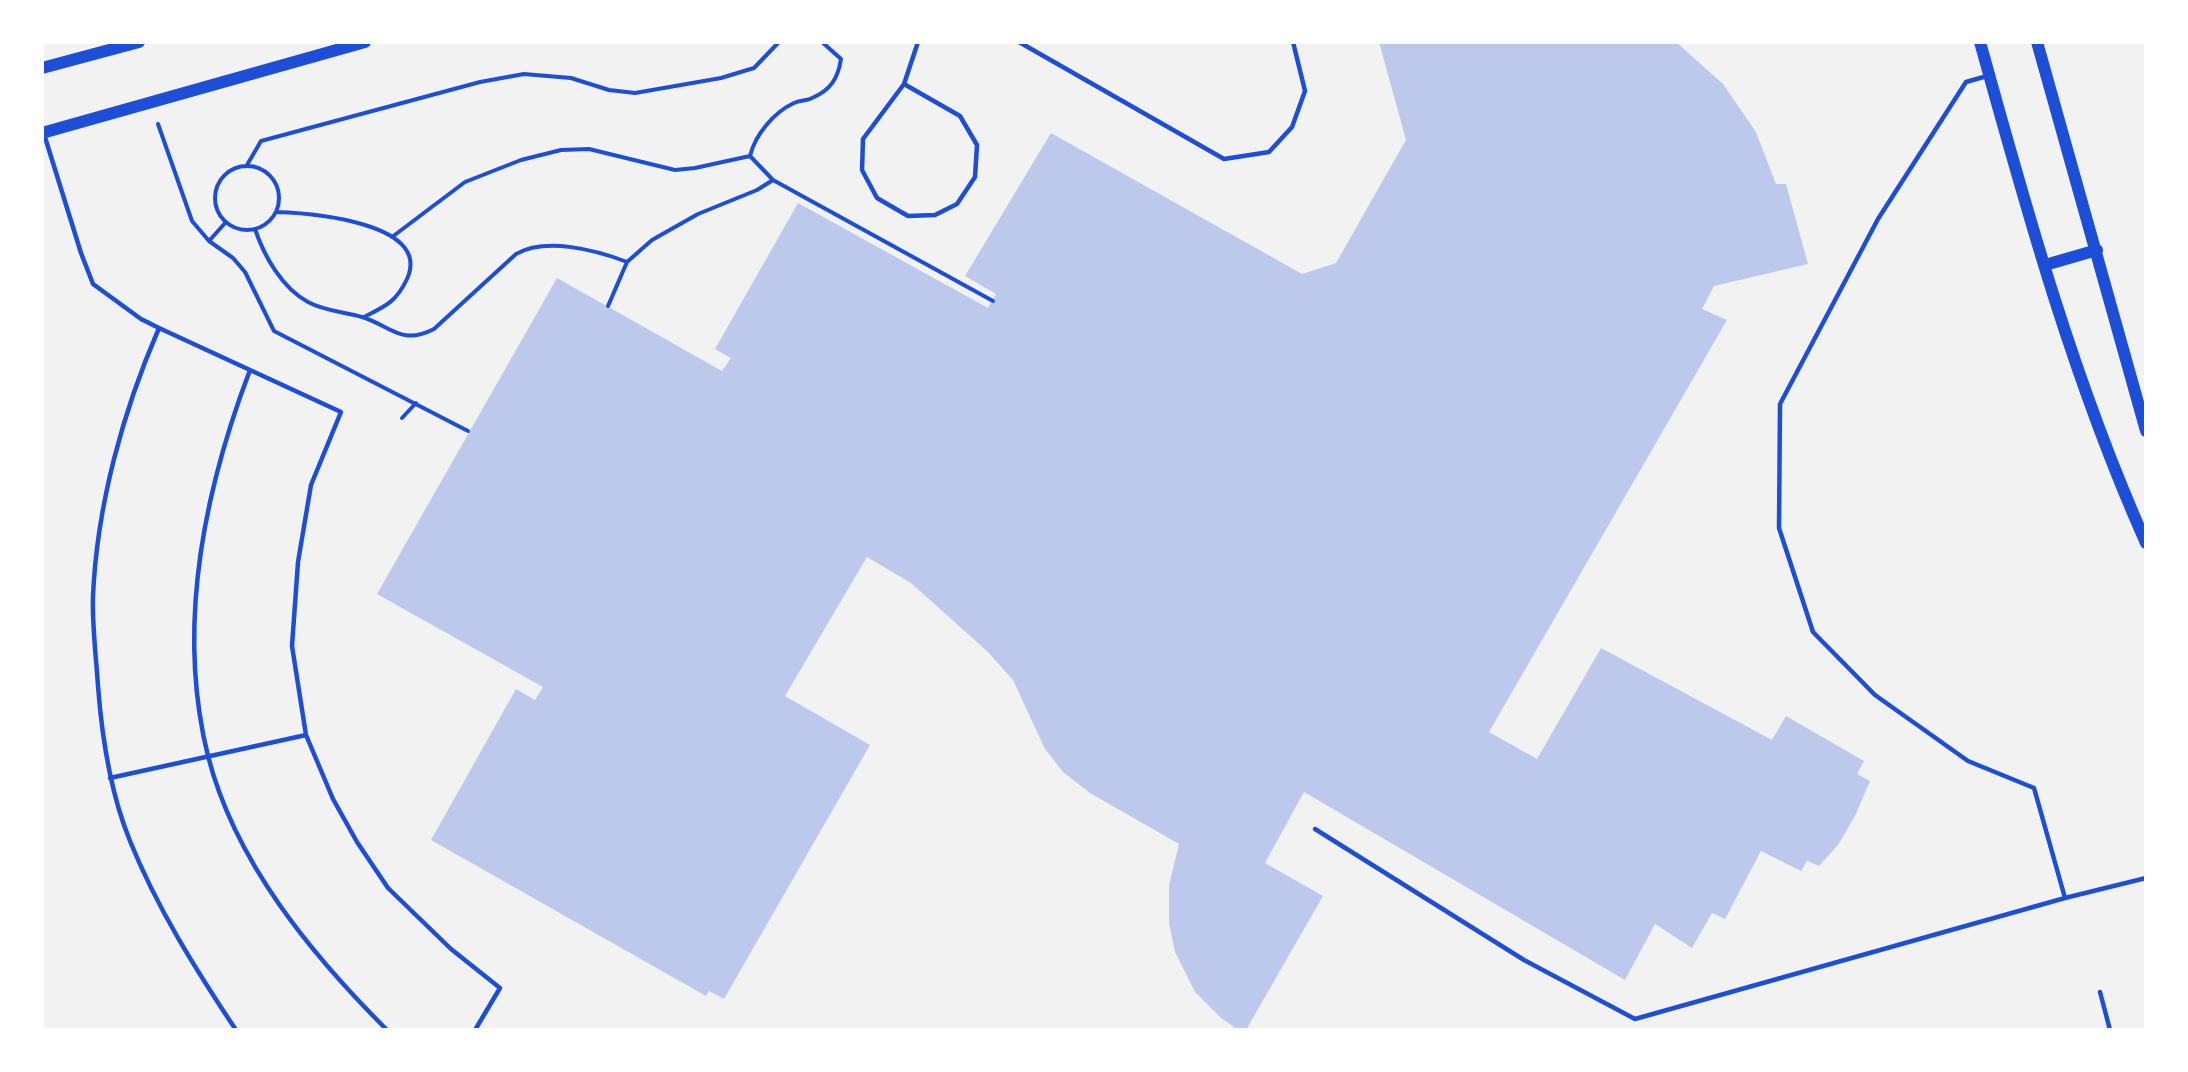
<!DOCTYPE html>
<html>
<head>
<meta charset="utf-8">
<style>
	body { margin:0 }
	#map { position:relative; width:2188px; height:1072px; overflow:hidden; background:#f2f2f2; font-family:Inter,sans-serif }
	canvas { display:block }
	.frame { position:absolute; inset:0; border:44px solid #fff; pointer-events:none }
</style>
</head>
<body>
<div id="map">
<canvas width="2188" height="1072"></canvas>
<div class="frame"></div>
</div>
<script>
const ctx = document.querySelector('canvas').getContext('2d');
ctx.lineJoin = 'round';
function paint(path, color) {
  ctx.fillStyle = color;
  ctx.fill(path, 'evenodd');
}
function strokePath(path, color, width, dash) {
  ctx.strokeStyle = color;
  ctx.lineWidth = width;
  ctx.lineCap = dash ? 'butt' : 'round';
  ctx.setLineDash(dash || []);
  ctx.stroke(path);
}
paint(new Path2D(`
	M1379,42H1676L1723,84L1756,132L1776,184H1786L1808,264L1714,286L1702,309L1727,320L1489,732L1537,759L1601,648L1772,740L1786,716L1864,761L1857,774L1870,781L1855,816L1838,845L1819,866L1807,861L1801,871L1761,851L1725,919L1712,913L1692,948L1655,924L1625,980L1304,792L1265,863L1323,896L1246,1030H1238L1220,1017L1195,992L1175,952L1169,923V885L1179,844L1090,793L1063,772L1045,749L1013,680L988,652L911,583L867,557L785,696L870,745L724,999L709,991L706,996L431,840L516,689L535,700L543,687L377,594L557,278L722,371L731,358L715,349L798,203L988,308L996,294L965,276L1051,133L1302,274L1336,263L1406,140Z`), '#bdc9ec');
strokePath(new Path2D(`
	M822,42L841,59C838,78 831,90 812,98C807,101 800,100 794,103C774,112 755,135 750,156L773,180L993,301
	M158,124L192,221L209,241L233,258L245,272L274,331L468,431
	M247,165L261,141L480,82L524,74L571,78L609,90L635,93L721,78L754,68L779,42
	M215 198a32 32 0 1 1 64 0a32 32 0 1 1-64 0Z
	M276,212C308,213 433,222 407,279C396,302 386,306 364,317
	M255,229C264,256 282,288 308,302C324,311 345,312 362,317C391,326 401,346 434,329L516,254C546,237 596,250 627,262
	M392,237L465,182L521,160L561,150L589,149L675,170L695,168L750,156
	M209,241L226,222
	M608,306L627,262L652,240L698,214L757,190L773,180
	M402,418L416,403`), '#1d4ed8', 4);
strokePath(new Path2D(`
	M1019,42L1224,159L1269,152L1292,127L1305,91L1293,42
	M1987,76L1966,82L1878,219L1780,404L1779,528L1813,632L1875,695L1968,761L2034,788L2065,898
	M904,84L960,116L977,145L975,177L957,204L935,215L908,216L877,198L862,170L863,139L904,84L918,42
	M44,134L81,253L93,284L141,319L159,328L341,412L311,485L298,562L292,646L306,735L333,799L357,842L388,888L451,949L500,988L475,1030
	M159,328C123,411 97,505 93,596C92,625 96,656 98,686C102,739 110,792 130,841C157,908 196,970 236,1030
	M250,370C204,491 176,628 208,756C235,862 311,954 387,1030
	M110,778L306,735
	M1315,829L1524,960L1635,1019L2065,898L2146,878
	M2100,992L2110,1030`), '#1d4ed8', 4.5);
strokePath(new Path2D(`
	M1980,42C2027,212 2074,382 2146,543
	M2037,42L2146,431
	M42,68L139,42
	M42,133L365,42
	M2045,265L2097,250`), '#1d4ed8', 12);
</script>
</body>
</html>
